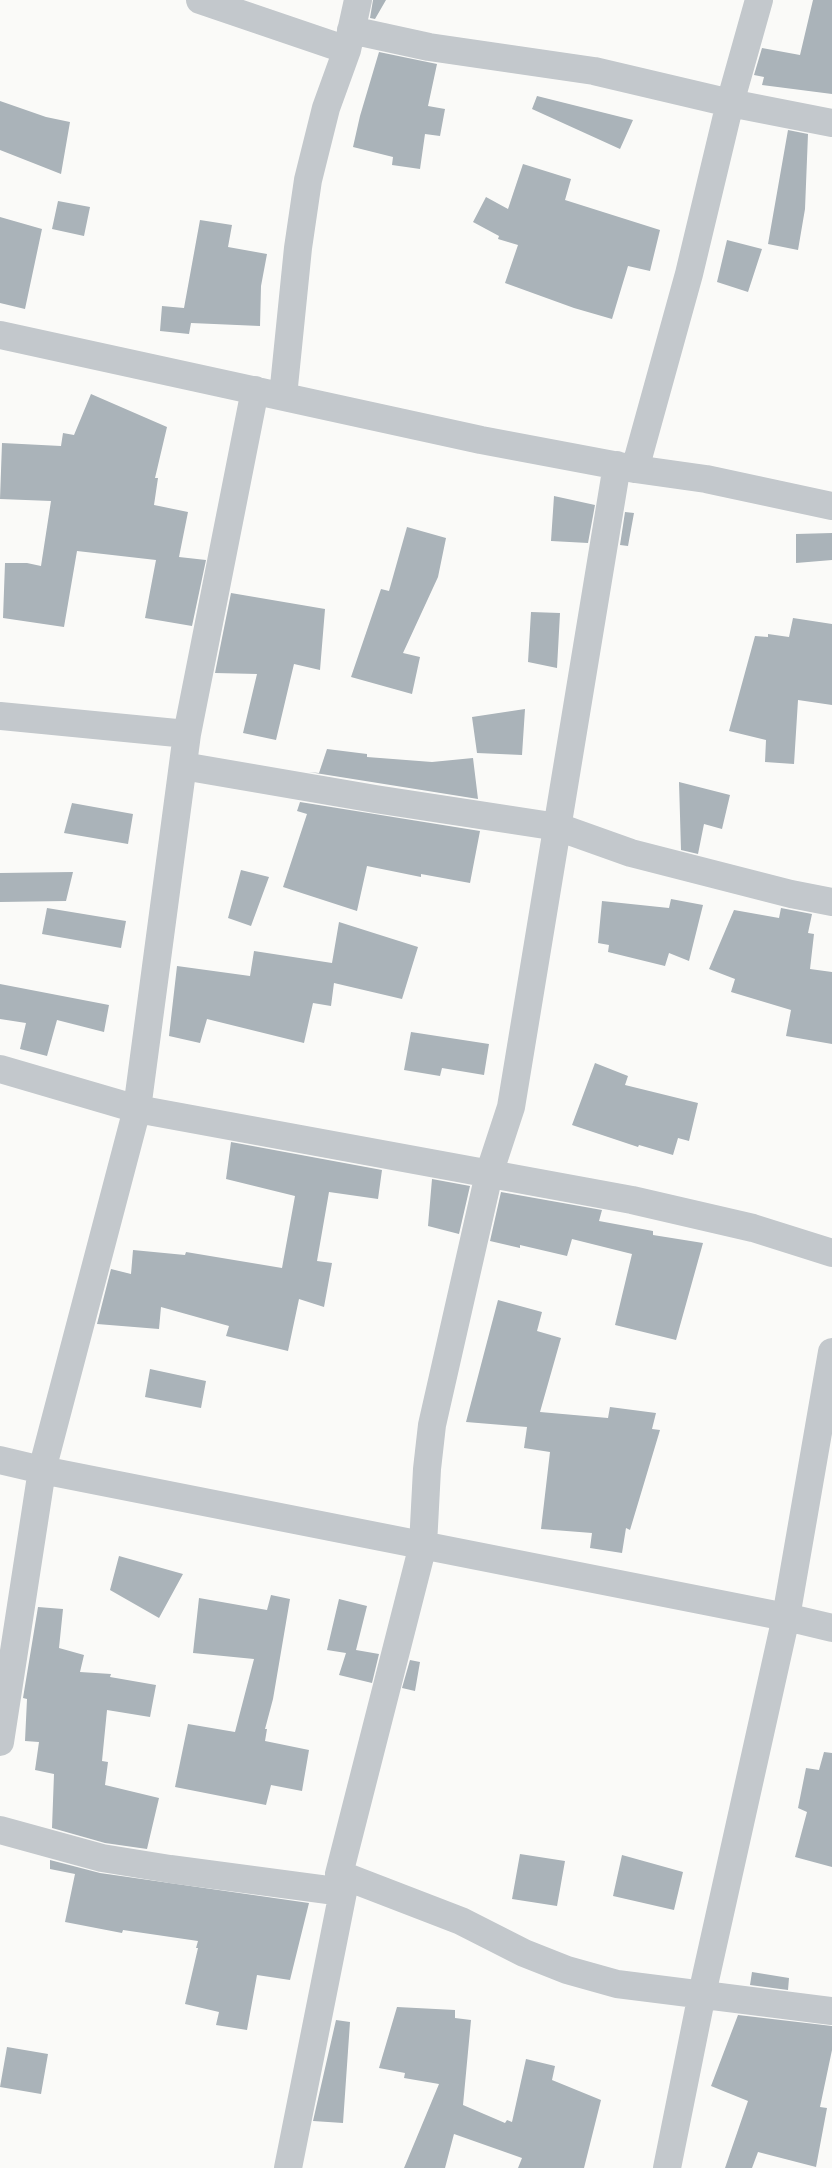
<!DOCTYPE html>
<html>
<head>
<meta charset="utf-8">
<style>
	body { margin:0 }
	canvas { display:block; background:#fafaf8 }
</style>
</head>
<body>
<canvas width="832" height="2168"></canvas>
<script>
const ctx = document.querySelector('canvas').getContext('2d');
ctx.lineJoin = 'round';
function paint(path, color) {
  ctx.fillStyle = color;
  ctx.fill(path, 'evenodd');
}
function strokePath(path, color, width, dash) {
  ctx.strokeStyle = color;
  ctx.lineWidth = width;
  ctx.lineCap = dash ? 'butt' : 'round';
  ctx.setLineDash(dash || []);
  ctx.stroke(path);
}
paint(new Path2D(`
	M373,0H386L375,19L370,18Z
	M813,0H832V94L762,85L764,77L754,75L762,48L800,55Z
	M379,52L437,64L428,106L445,109L440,136L425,134L420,169L392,165L393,157L353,147L360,116Z
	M537,96L633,120L620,149L532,109Z
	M0,101L46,117L70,122L61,174L0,150Z
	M788,130L808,134L805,209L798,250L768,244Z
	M523,164L571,179L565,200L660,230L650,271L628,266L612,319L574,308L505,283L518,245L498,239L499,236L473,222L486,197L508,209Z
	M58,201L90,207L84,236L52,229Z
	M0,217L42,229L25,309L0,303Z
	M200,220L232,225L228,247L267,254L261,286L260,326L191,323L189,334L160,331L162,306L184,308Z
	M727,240L762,249L748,292L717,282Z
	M91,394L167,427L155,478H158L154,505L188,512L179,557L206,560L192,626L145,618L156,560L77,551L64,627L3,618L5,563H27L41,566L51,501L0,499L2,443L61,446L63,433L74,435Z
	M554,496L595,505L588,543L551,541Z
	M625,512L634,513L628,546L620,545Z
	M407,527L446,538L438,577L403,653L420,657L412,694L351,677L381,589L389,591Z
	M832,533V560L796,563V534Z
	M231,593L325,609L320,670L294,664L276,740L243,733L257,674L215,673Z
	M531,612L560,613L557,668L528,662Z
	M793,618L832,624V705L798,700L794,764L765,762L766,740L729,731L755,636L768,637V634L789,637Z
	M525,709L522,755L477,753L472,717Z
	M327,749L367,754V757L432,762L473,758L478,799L309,772L319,773Z
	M679,782L730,795L722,829L704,824L698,854L681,850Z
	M300,802L480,831L470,883L421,874V877L367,866L357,911L283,887L307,814L297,811Z
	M72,803L133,814L128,844L64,833Z
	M241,870L269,877L251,926L228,918Z
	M73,872L66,901L0,902V873Z
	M671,899L703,905L689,961L669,953L665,966L608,952L609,945L598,943L602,901L669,908Z
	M47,908L126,921L121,948L42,934Z
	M781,908L812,914L808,933L814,934L810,969L832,972V1044L786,1036L791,1010L731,992L735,979L709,969L734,910L779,918Z
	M339,922L418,947L402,999L334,983L331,1006L313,1003L304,1043L207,1019L200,1043L169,1036L177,966L250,976L254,951L332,963Z
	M0,984L109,1005L104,1032L57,1020L47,1056L20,1049L26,1023L0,1019Z
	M411,1032L489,1044L484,1075L442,1068L440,1076L404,1070Z
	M595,1063L628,1076L625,1085L698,1103L689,1141L678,1138L673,1155L639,1145L638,1147L572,1125Z
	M231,1142L382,1170L378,1199L329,1192L317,1261L332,1263L324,1307L299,1299L288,1351L226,1336L229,1326L161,1307L159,1329L97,1324L111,1269L131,1274L133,1250L185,1255L186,1252L282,1268L295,1196L226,1179Z
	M432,1179L470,1186L459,1234L428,1226Z
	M501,1192L602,1210L599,1221L653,1231V1235L703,1243L676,1340L615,1325L632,1254L572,1239L567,1256L520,1245V1248L490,1241Z
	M498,1300L542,1312L537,1331L561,1338L540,1412L608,1418L610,1407L656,1413L652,1429L660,1430L630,1530L626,1528L622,1553L590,1548L592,1533L541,1529L550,1452L524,1448L527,1427L466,1422Z
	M150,1369L206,1381L201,1408L145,1397Z
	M119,1556L183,1574L159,1618L110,1590Z
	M271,1595L290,1599L273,1699L265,1729H267L265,1741L309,1750L302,1791L271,1785L266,1805L175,1787L188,1724L235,1732L254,1659L193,1653L199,1598L267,1610Z
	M339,1599L367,1606L356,1650L379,1654L372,1683L339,1675L346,1653L327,1650Z
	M38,1607L63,1609L59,1648L84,1655L80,1672L111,1674L110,1677L156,1685L150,1717L107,1710L102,1761L108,1762L105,1785L159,1798L147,1849L105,1843L52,1828L54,1774L35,1770L39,1742L25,1741L27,1699L23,1698Z
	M410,1660L420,1662L415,1691L402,1688Z
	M824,1752L832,1753V1867L795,1857L807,1812L798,1808L806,1768L819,1770Z
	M520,1854L565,1861L557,1906L512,1899Z
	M622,1855L683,1872L674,1910L613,1896Z
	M50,1860L100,1873L309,1903L290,1980L257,1975L247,2030L216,2025L219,2012L185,2004L198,1948H196L198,1941L123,1930L122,1933L65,1922L75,1874L50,1869Z
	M752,1972L789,1978L788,1990L750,1985Z
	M397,2007L455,2010V2018L471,2020L463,2105L505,2123L507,2120L512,2122L526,2059L555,2066L552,2080L601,2100L584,2168H518L522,2158L454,2134L445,2168H404L439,2084L404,2078L405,2073L379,2068Z
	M738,2015L832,2026V2050L820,2107L827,2108L816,2167L758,2152L752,2168H725L748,2101L711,2086Z
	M336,2020L350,2022L343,2123L313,2121Z
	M7,2047L48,2054L41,2094L0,2087Z`), '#aab3b9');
strokePath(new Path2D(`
	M200,0L347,50
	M351,30L429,47L594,71L730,103L832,123
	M0,335L481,440L635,469L706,479L832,506
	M283,396L298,248L308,180L326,108L347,50L358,0
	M635,469L689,274L730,103L759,0
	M0,716L187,734
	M183,766L375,799L558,827L631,853L791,894L832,902
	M0,1069L137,1109L632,1200L753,1228L832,1253
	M0,1460L42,1470L786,1617L832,1628
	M0,1742L42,1470L137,1109L187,734L255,390
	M0,1830L102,1858L170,1869L343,1892
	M339,1874L461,1921L524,1953L567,1970L617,1984L832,2011
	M288,2168L343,1892L339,1874L423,1545L427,1469L432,1425L489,1174L511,1107L617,465
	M667,2168L702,1994L786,1617L832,1352`), '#c3c8cc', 28);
</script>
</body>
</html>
